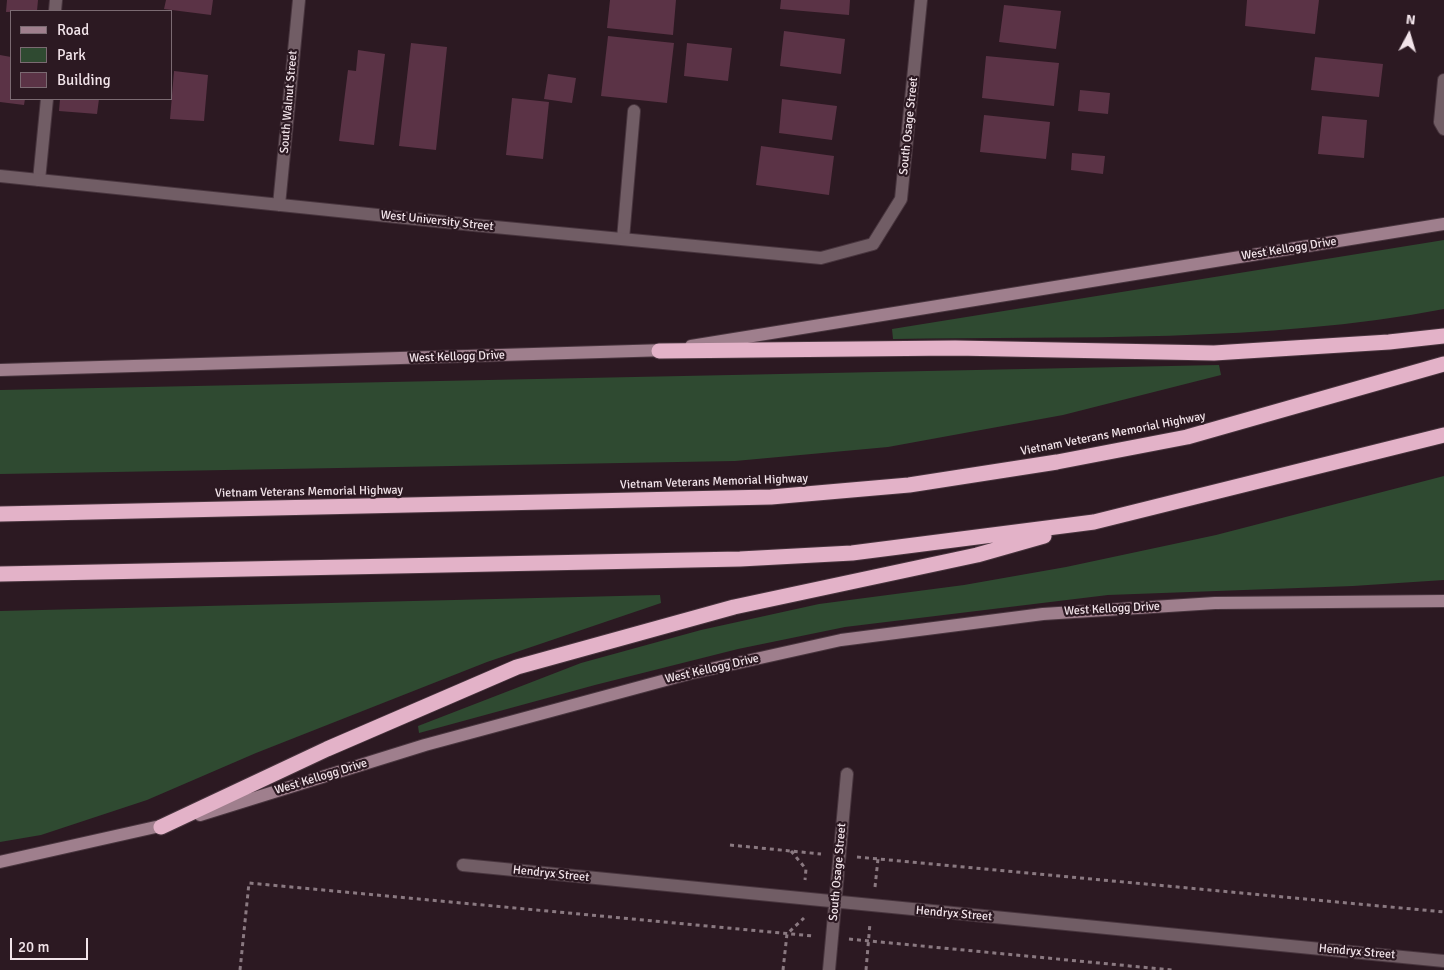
<!DOCTYPE html>
<html>
<head>
<meta charset="utf-8">
<style>
	body { margin:0 }
	#map { position:relative; width:1444px; height:970px; overflow:hidden; background:#2c1922; font-family:Signika,sans-serif }
	canvas { display:block }
	.legend { position:absolute; left:10px; top:10px; width:162px; height:90px; box-sizing:border-box; background:#2c1922; border:1px solid #7b6a72; margin:0; padding:6px 9px; list-style:none; font-size:15px; color:#f2e4ea }
	.legend li { display:flex; align-items:center; gap:10px; height:25px }
	.legend b { width:25px; border:1px solid #7b6a72 }
	.north { position:absolute; left:1384px; top:10px; width:50px; height:50px; -webkit-text-stroke:4px #2c1922; paint-order:stroke; rotate:6deg; font-size:14px; font-weight:700; line-height:20px; text-align:center; color:#f2e4ea }
	.north::after { content:''; display:block; margin:auto; width:18px; height:22px; background:#f2e4ea; clip-path:polygon(50% 0,100% 100%,50% 72%,0 100%) }
	.scale { position:absolute; left:10px; top:938px; width:78px; height:22px; box-sizing:border-box; border:2px solid #f2e4ea; border-top:0; padding-left:6px; font-size:15px; line-height:18px; white-space:nowrap; color:#f2e4ea; -webkit-text-stroke:4px #2c1922; paint-order:stroke }
</style>
</head>
<body>
<div id="map">
<canvas width="1444" height="970"></canvas>
<ul class="legend">
<li><b style="height:6px;background:#9f7f8d"></b>Road</li>
<li><b style="height:14px;background:#2f4a31"></b>Park</li>
<li><b style="height:14px;background:#5b3346"></b>Building</li>
</ul>
<div class="north">N</div>
<div class="scale">20 m</div>
</div>
<script>
const ctx = document.querySelector('canvas').getContext('2d');
ctx.lineJoin = 'round';
function paint(path, color) {
  ctx.fillStyle = color;
  ctx.fill(path, 'evenodd');
}
function strokePath(path, color, width, dash) {
  ctx.strokeStyle = color;
  ctx.lineWidth = width;
  ctx.lineCap = dash ? 'butt' : 'round';
  ctx.setLineDash(dash || []);
  ctx.stroke(path);
}
function drawText(font, color, halo, rows, align = 'center') {
  ctx.font = font + ' Signika,sans-serif';
  ctx.lineWidth = 4.5;
  ctx.setLineDash([]);
  ctx.textBaseline = 'middle';
  ctx.strokeStyle = halo;
  ctx.fillStyle = color;
  for (const [text, x, y, turn = 0] of rows) {
    ctx.save();
    ctx.translate(x, y);
    ctx.rotate((+turn || 0) * Math.PI / 180);
    ctx.textAlign = isNaN(turn) ? turn : align;
    if (halo) ctx.strokeText(text, 0, 0);
    ctx.fillText(text, 0, 0);
    ctx.restore();
  }
}
paint(new Path2D(`
	M1444,240V309C1266,343 1074,336 893,339L892,329Z
	M1219,365L1221,375L1063,415L888,447L735,461L0,474V390Z
	M1444,476V580L1353,586L1108,595L845,627L738,649L595,685L419,733L418,726L581,663L701,630L819,604L964,585L1066,567L1216,535Z
	M660,595L661,603L487,662L256,753L147,800L41,835L0,842V611Z`), '#2f4a31');
paint(new Path2D(`
	M7,0H38L37,11L6,12Z
	M166,0H213L211,15L164,9Z
	M610,0H676L673,35L607,28Z
	M781,0H850L849,15L780,9Z
	M1247,0H1319L1315,34L1245,26Z
	M1004,5L1061,11L1056,49L999,42Z
	M784,31L845,39L841,74L780,66Z
	M608,36L674,43L667,103L601,96Z
	M411,43L447,47L436,150L399,146Z
	M687,43L732,48L728,81L684,76Z
	M358,50L385,54L374,145L339,141L348,70L356,71Z
	M0,55L11,57V99H25L24,105L0,102Z
	M986,56L1059,63L1054,106L982,98Z
	M1315,57L1383,64L1379,97L1311,90Z
	M174,71L208,75L204,121L170,119Z
	M548,74L576,78L572,103L544,99Z
	M1080,90L1110,93L1108,114L1078,111Z
	M512,98L549,102L543,159L506,155Z
	M60,99H99L97,114L59,111Z
	M782,99L837,106L832,140L779,133Z
	M984,115L1050,122L1046,159L980,152Z
	M1322,116L1367,120L1364,158L1318,154Z
	M761,146L834,156L829,195L756,185Z
	M1072,153L1105,156L1103,174L1071,170Z`), '#5b3346');
const service = new Path2D(`
	M55,11L56,0
	M39,180L47,99
	M623,239L634,111`);
const minor = new Path2D(`
	M1444,80L1440,122L1444,129
	M0,176L474,225L821,258L873,244L901,199L921,0
	M279,205L299,0
	M463,865L1444,961
	M829,970L847,774`);
const secondary = new Path2D(`
	M691,346L1444,224
	M0,370L667,350
	M200,815L425,745L688,674L841,640L1043,614L1215,603L1444,601
	M0,862L169,824`);
const motorway = new Path2D(`
	M659,351L955,348L1214,353L1389,342L1444,336
	M0,514L771,497L909,485L1057,462L1187,437L1444,364
	M0,574L740,559L852,553L1094,522L1444,435
	M161,827L327,749L517,667L734,607L977,555L1044,536`);
strokePath(service, '#48353e', 14);
strokePath(minor, '#48353e', 14);
strokePath(secondary, '#48353e', 14);
strokePath(motorway, '#48353e', 17);
strokePath(new Path2D(`
	M730,845L821,854
	M791,851L806,869L805,880
	M857,857L1444,912
	M875,887L878,859
	M849,939L1172,970
	M240,970L249,883L813,936
	M783,970L787,934L804,918
	M866,970L870,923`), '#8a7981', 3, [4, 4]);
strokePath(service, '#715d65', 12);
strokePath(minor, '#715d65', 12);
strokePath(secondary, '#9f7f8d', 12);
strokePath(motorway, '#e3b2c8', 15);
drawText('12px', '#f2e4ea', '#2c1922', [
	["South Walnut Street",289,102,-85],
	["South Osage Street",909,126,-84],
	["West University Street",437,221,6],
	["West Kellogg Drive",1289,249,-9],
	["West Kellogg Drive",457,357,-2],
	["Vietnam Veterans Memorial Highway",1113,434,-11],
	["Vietnam Veterans Memorial Highway",714,482,-2],
	["Vietnam Veterans Memorial Highway",309,492,-1],
	["West Kellogg Drive",1112,609,-3],
	["West Kellogg Drive",712,669,-13],
	["West Kellogg Drive",321,777,-17],
	["South Osage Street",838,872,-85],
	["Hendryx Street",551,874,6],
	["Hendryx Street",954,914,5],
	["Hendryx Street",1357,952,5]
]);
</script>
</body>
</html>
